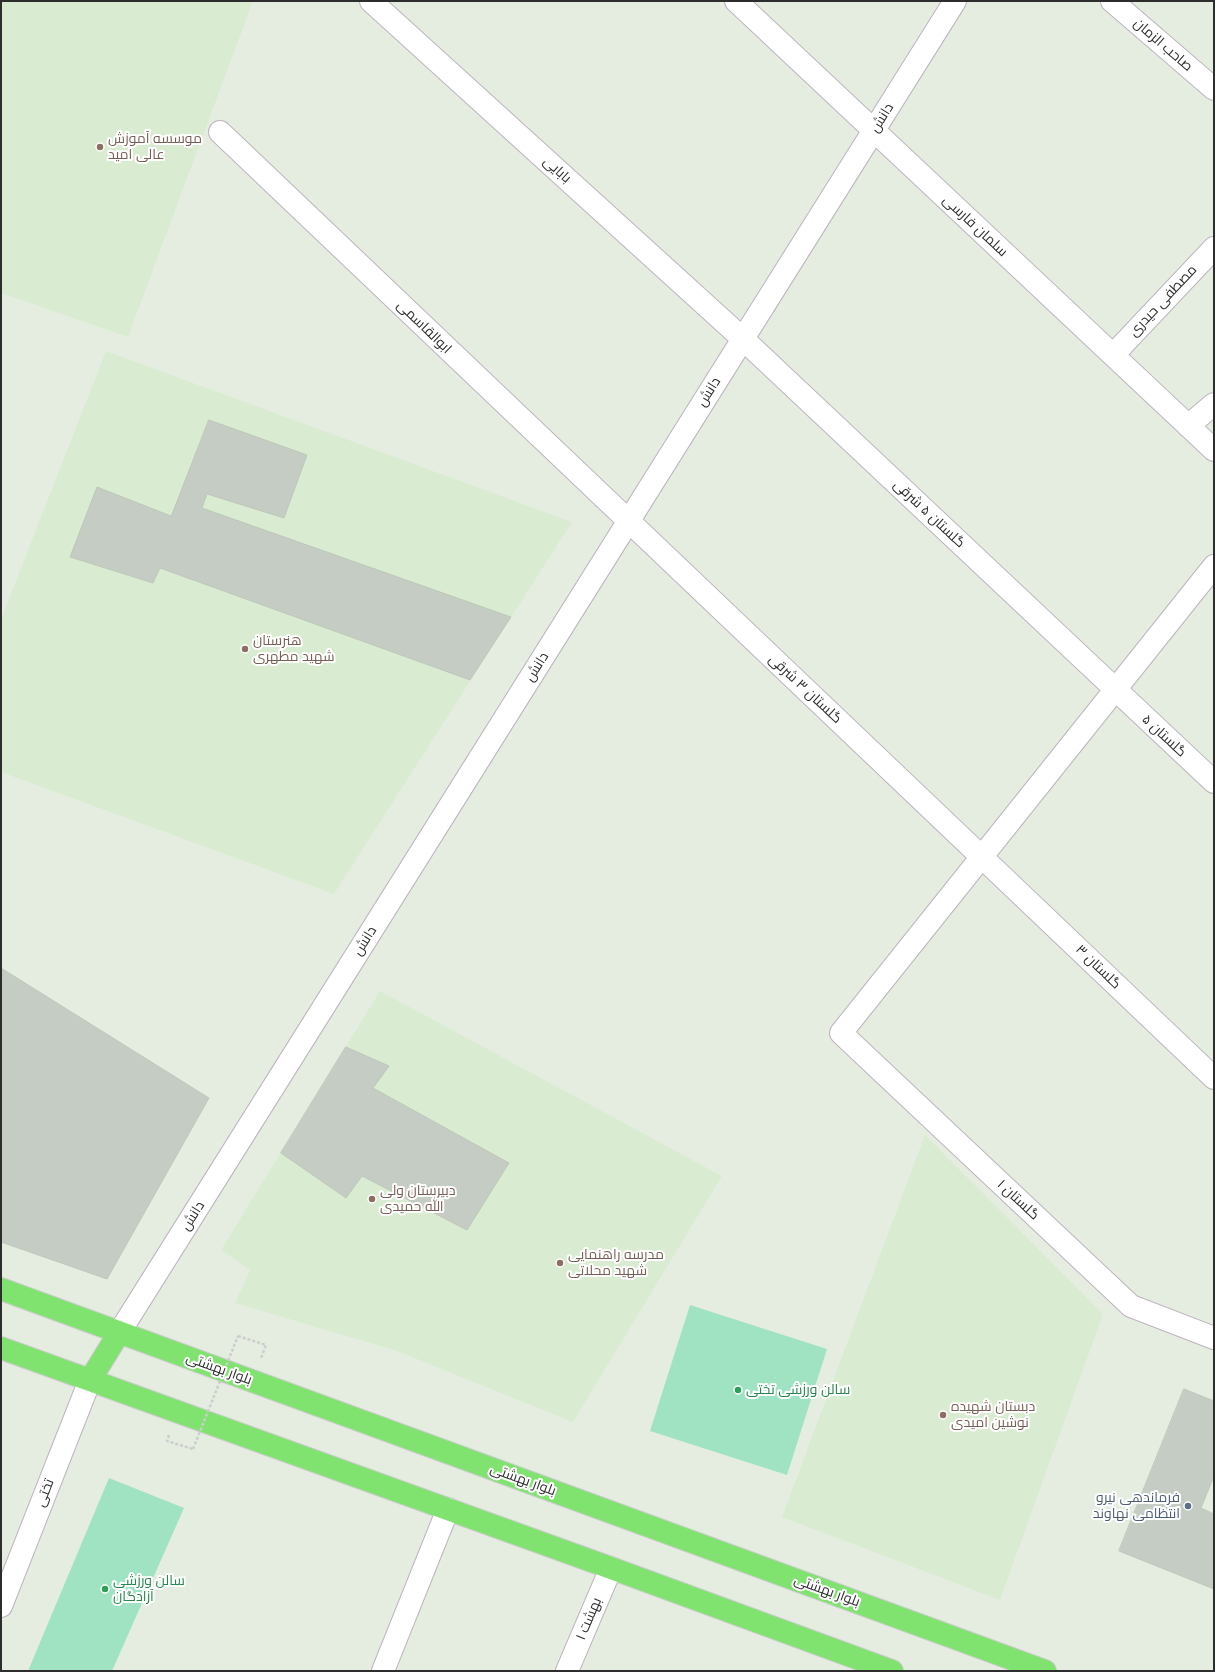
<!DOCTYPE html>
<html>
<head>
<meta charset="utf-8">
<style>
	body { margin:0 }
	#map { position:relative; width:1215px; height:1672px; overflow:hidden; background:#e5ede1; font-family:"Open Sans",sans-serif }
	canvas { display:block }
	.frame { position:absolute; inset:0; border:2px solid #2d2d2d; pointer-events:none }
</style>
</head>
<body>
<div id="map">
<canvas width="1215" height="1672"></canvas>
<div class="frame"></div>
</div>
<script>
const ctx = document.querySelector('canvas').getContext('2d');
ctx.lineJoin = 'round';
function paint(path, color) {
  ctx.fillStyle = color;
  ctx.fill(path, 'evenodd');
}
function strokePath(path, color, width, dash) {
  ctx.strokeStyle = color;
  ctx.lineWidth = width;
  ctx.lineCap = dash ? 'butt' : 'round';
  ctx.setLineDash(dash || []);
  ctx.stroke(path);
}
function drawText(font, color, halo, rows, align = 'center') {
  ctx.font = font + ' "Open Sans",Cairo,sans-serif';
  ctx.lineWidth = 4;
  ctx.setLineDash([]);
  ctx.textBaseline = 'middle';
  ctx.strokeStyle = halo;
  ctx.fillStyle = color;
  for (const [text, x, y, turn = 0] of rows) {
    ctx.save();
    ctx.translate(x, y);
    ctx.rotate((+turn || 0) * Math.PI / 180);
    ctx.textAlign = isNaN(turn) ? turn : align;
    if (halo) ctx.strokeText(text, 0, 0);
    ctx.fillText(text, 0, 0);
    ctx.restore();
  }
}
paint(new Path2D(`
	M1,1H253L128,337L1,293Z
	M106,351L572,522L334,894L1,772V619Z
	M380,991L722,1176L573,1422L397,1351L235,1303L250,1270L221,1250Z
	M925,1135L1103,1314L1000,1600L782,1517Z`), '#d9ecd2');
paint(new Path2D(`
	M690,1305L827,1349L787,1475L650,1431Z
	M109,1478L184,1508L112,1671H28Z`), '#a0e3c2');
const building = new Path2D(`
	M209,420L307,455L284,518L207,494L202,508L511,617L470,680L160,568L153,583L70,557L97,487L171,516Z
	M1,968L209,1098L107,1279L1,1242Z
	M346,1047L389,1066L373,1088L509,1163L467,1230L362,1176L346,1198L281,1153Z
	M1184,1389L1214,1401V1476L1201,1508L1214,1514V1589L1119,1551Z`);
paint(building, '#c5ccc3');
strokePath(building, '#bec8ba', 1);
const minor = new Path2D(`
	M371,1L743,339L1214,782
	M736,1L1214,450
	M1112,1L1214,89
	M220,132L1214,1078
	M1113,355L1214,248
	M1188,426L1214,404
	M1214,566L841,1033L1131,1306L1214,1338
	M119,1333L955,1
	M1,1606L90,1380
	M383,1671L448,1509
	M567,1671L611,1568`);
const major = new Path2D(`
	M1,1289L1045,1671
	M1,1348L611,1568L892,1671
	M90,1380L119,1333`);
strokePath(minor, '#beb4bf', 24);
strokePath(major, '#cdcdcd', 24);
strokePath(new Path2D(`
	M238,1336L266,1345L261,1358
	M169,1435L167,1441L193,1449`), '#cdcdcd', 2.5, [3, 2]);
strokePath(minor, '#fff', 22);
strokePath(major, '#81e36f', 22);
strokePath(new Path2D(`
	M193,1449L238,1336`), '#cdcdcd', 2.5, [3, 2]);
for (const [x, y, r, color] of [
	[100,147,4,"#8d6e63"],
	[245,649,4,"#8d6e63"],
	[372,1199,4,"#8d6e63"],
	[560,1263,4,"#8d6e63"],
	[738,1390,4,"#2e9e5b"],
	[943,1415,4,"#8d6e63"],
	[1188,1506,4,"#5c6f8a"],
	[105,1589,4,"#2e9e5b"]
]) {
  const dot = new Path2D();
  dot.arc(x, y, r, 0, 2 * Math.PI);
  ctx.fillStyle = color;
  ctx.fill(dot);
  strokePath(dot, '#fff', 1.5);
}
drawText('14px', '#2d2d2d', '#fff', [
	["صاحب الزمان",1163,45,41],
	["دانش",882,118,-58],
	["بابایی",557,170,42],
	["سلمان فارسی",975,226,43],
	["مصطفی حیدری",1163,301,-47],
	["ابوالقاسمی",424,327,44],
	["دانش",709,392,-58],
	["گلستان ۵ شرقی",929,514,43],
	["دانش",537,667,-58],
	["گلستان ۳ شرقی",805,689,43],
	["گلستان ۵",1164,736,43],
	["دانش",365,941,-58],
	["گلستان ۳",1098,967,44],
	["گلستان ۱",1018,1200,43],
	["دانش",193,1216,-58],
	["بلوار بهشتی",219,1369,20],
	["بلوار بهشتی",523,1480,20],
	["تختی",45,1493,-69],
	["بلوار بهشتی",827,1591,20],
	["بهشت ۱",589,1619,-67]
]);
drawText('14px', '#785e54', '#fff', [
	["موسسه آموزش",108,139],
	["عالی امید",108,155],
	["هنرستان",253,641],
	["شهید مطهری",253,657],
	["دبیرستان ولی",380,1191],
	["الله حمیدی",380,1207],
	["مدرسه راهنمایی",568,1255],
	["شهید محلاتی",568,1271],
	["دبستان شهیده",951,1407],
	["نوشین امیدی",951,1423]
], 'left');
drawText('14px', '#27864d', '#fff', [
	["سالن ورزشی تختی",746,1390],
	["سالن ورزشی",113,1581],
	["آزادگان",113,1597]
], 'left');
drawText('14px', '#4e5e75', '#fff', [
	["فرماندهی نیرو",1180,1498],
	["انتظامی نهاوند",1180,1514]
], 'right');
</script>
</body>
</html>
